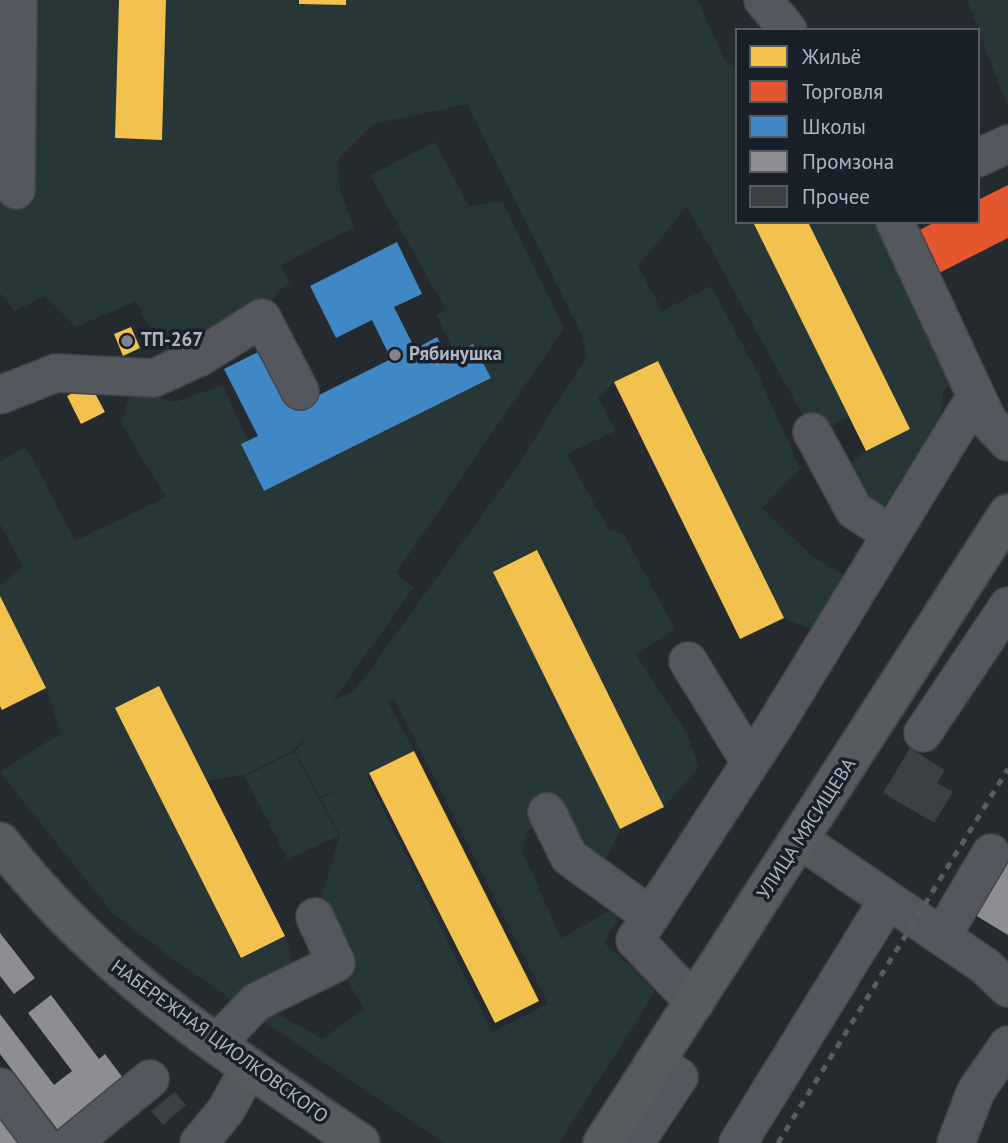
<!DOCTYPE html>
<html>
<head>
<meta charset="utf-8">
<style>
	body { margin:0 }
	#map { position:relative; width:1008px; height:1143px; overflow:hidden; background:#252a2f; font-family:"PT Sans",sans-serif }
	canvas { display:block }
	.legend { position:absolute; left:735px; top:28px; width:245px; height:196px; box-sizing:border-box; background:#1a2029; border:2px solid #565c66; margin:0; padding:9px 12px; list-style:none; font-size:21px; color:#afb5c1 }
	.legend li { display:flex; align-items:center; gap:14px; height:35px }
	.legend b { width:35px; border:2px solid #565c66 }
</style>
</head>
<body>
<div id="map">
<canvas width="1008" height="1143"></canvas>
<ul class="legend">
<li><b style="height:19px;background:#f2c14e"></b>Жильё</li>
<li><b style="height:19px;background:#e4572e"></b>Торговля</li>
<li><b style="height:19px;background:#3f88c5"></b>Школы</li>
<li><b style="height:19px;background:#8d8d92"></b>Промзона</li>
<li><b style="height:19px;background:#3c4044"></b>Прочее</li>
</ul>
</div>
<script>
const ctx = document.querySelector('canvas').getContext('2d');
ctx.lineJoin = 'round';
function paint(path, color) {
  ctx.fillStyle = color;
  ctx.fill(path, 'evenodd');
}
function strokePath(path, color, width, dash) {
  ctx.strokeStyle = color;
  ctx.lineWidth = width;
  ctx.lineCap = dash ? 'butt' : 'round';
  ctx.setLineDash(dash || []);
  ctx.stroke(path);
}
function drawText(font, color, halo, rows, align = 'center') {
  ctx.font = font + ' "PT Sans",sans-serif';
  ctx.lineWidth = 7;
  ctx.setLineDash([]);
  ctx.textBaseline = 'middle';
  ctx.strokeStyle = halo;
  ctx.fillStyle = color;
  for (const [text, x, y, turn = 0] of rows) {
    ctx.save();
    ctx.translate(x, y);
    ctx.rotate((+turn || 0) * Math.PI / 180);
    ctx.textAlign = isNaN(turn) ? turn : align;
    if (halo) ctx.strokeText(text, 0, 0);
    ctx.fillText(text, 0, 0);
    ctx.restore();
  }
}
paint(new Path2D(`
	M0,0H119L115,139L162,140L166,0H299V4L346,5V0H698L724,60L737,69V222H753L849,417L812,432L687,206L638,266L662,311L711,286L756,370L800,468L762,508L812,556L860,585L829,637L784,618L658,361L614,382L598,398L615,431L567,454L608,529L624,534L675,630L636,654L688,736L699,767L664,807L538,551L494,572L620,829L597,878L568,814L527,831L522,851L561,938L629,900L604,943L639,973L655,992L559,1143H444L194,974L114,915L0,772L61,733L46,688L0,596V585L23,567L0,524V461L26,447L75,541L166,497L121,423L132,390L175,402L223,385L248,441L241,445L265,491L490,379L473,344L455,353L436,315L446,310L370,175L435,142L469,206L502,201L564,328L396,573L414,587L332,702L356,689L514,471L587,356L582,335L467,104L373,124L338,159L340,191L354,227L281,265L290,284L278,291L262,318L170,370L136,301L76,327L45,296L15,311L0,293ZM394,698L548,1004L492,1032L367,775L414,751L388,702ZM115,708L206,781L245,775L294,750L313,727L295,752L320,797L338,789L321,799L340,835L316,915L337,963L364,1009L323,1039L253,1001L298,979L285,936L240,958Z
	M967,0H1008V108Z
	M808,222H895L962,370L943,392L941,418L883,508L836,476L866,451L909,429Z
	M294,752L339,836L287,859L245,776Z`), '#273637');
paint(new Path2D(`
	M119,0H166L162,140L115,138Z
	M299,0H346V5L299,4Z
	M753,222H808L910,429L866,451Z
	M131,327L140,348L123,356L114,334Z
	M658,361L784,618L740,639L614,382Z
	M90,384L105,412L81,424L67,396Z
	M537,550L664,807L620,829L493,572Z
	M0,596L46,688L2,710L0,706Z
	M159,686L285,936L241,958L115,708Z
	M414,751L539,1001L495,1023L369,773Z`), '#f2c14e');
paint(new Path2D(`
	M1008,185V238L935,275L914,233L935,222H978V200Z`), '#e4572e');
paint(new Path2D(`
	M397,242L422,294L394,307L415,349L437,337L447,357L473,344L491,378L264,491L241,444L258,436L224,369L266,348L295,407L391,359L372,320L336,338L310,286Z`), '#3f88c5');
paint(new Path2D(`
	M1008,861V935L975,915Z
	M0,933L35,978L14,994L0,976Z
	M51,995L99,1059L105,1054L126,1082L64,1138L0,1054V1014L54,1085L72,1071L28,1013Z
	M0,1113L22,1143H0Z`), '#8d8d92');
paint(new Path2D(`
	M910,748L945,770L937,783L953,792L934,823L883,793Z
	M175,1092L186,1105L163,1125L151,1111Z`), '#3c4044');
const minor = new Path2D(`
	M763,0L788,30
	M978,158L1008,144
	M16,190L18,0
	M895,222L988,421L1008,442
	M0,395L56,373L154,378L200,357L262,318L300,391
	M812,432L854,510L891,534
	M688,661L750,762
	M923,733L1008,606
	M547,812L569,857L651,916
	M800,840L985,966L1008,988
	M942,936L991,853
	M695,1003L635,940L775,725L976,396
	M216,1044L256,1002L336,963L315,917
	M0,1087L42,1143
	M72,1143L150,1079
	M199,1143L226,1110L249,1068
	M635,1143L679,1077L657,1063
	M738,1143L888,900
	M956,1143L976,1091L1008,1045`);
const major = new Path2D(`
	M0,842C102,973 224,1051 360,1143
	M603,1143L1008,514`);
strokePath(minor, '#42464a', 40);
strokePath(major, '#43464c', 42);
strokePath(minor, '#54585e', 37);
strokePath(major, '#575b5f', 38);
strokePath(new Path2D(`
	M778,1143L1008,769`), '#595c61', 5, [7, 7]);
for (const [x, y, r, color] of [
	[127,341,7,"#7f848e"],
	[395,355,7,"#7f848e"]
]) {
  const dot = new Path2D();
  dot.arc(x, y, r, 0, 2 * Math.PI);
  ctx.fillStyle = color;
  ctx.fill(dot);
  strokePath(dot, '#1a2029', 2.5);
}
drawText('bold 19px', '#afb5c1', '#1a2029', [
	["ТП-267",141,341],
	["Рябинушка",409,355]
], 'left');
drawText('19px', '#afb5c1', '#1a2029', [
	["УЛИЦА МЯСИЩЕВА",807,829,-57],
	["НАБЕРЕЖНАЯ ЦИОЛКОВСКОГО",219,1042,36]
]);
</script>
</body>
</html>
